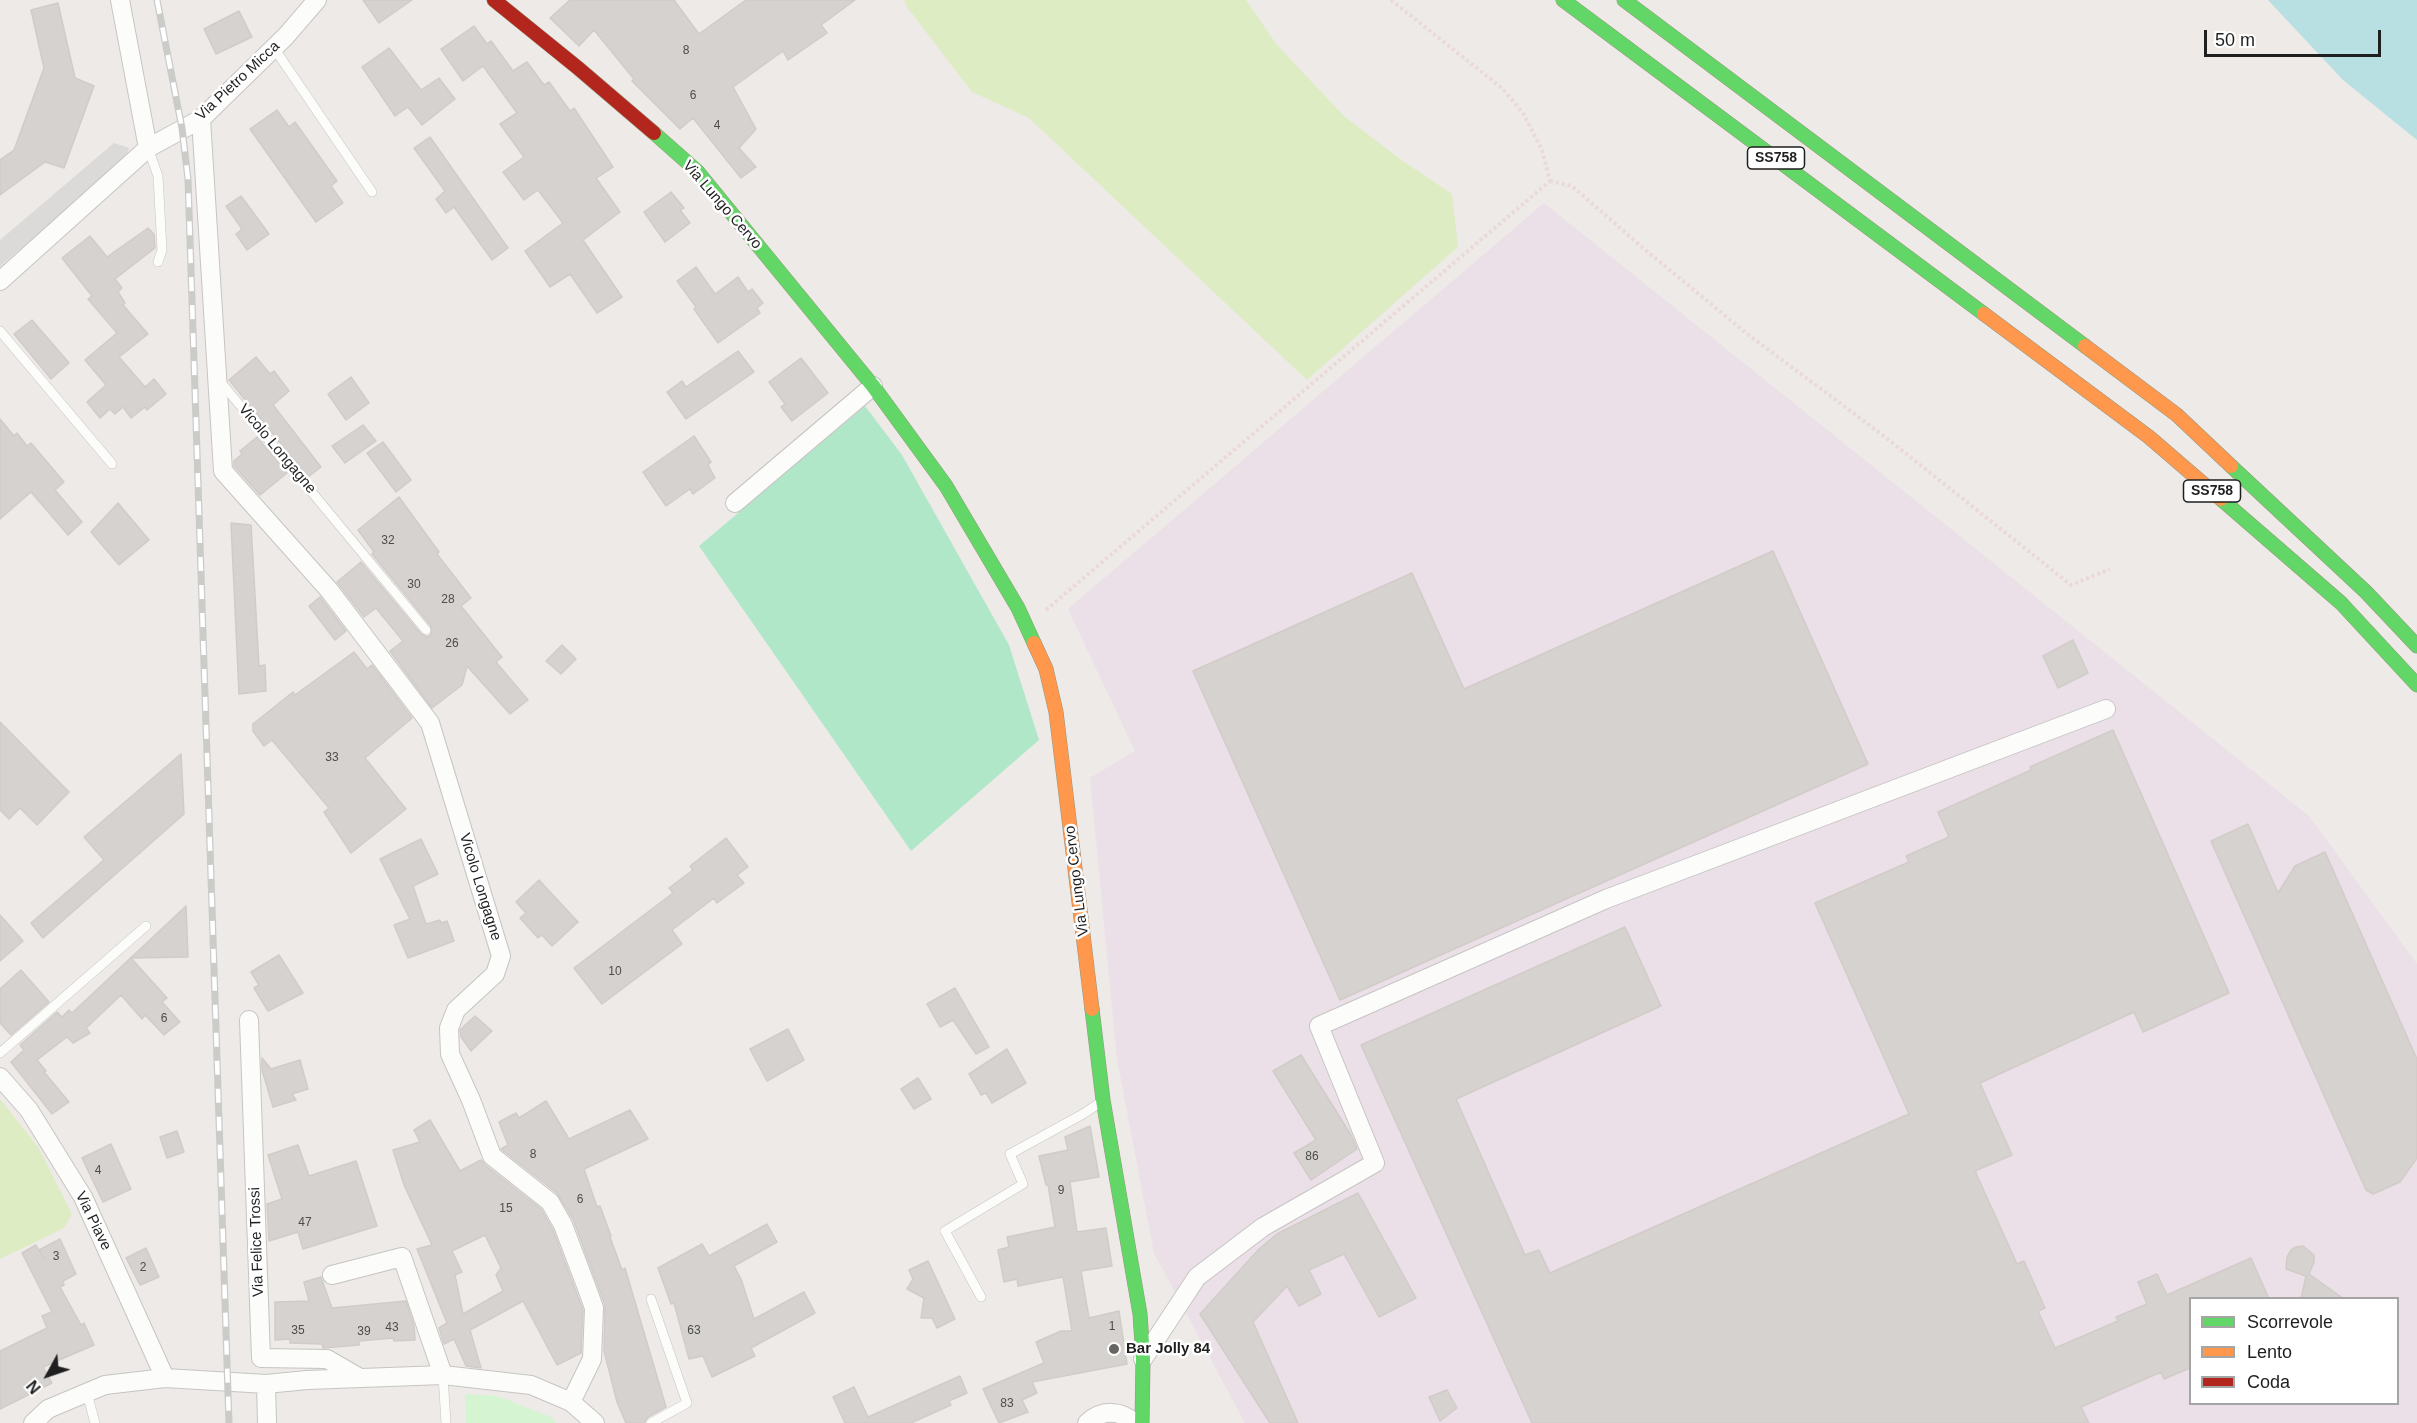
<!DOCTYPE html>
<html>
<head>
<meta charset="utf-8">
<style>
	body { margin:0 }
	#map { position:relative; width:2417px; height:1423px; overflow:hidden; background:#edeae7; font-family:Helvetica,sans-serif }
	canvas { display:block }
	.legend { position:absolute; left:2189px; top:1297px; width:210px; height:108px; box-sizing:border-box; background:#fff; border:2px solid #a5a5a5; margin:0; padding:8px 10px; list-style:none; font-size:18px; color:#1f1f1f }
	.legend li { display:flex; align-items:center; gap:12px; height:30px }
	.legend b { width:30px; border:2px solid #a5a5a5 }
	.north { position:absolute; left:18px; top:1345px; width:60px; height:60px; -webkit-text-stroke:4px #fff; paint-order:stroke; rotate:230deg; font-size:16px; font-weight:700; line-height:24px; text-align:center; color:#1f1f1f }
	.north::after { content:''; display:block; margin:auto; width:21px; height:27px; background:#1f1f1f; clip-path:polygon(50% 0,100% 100%,50% 72%,0 100%) }
	.scale { position:absolute; left:2204px; top:30px; width:177px; height:27px; box-sizing:border-box; border:3px solid #1f1f1f; border-top:0; padding-left:8px; font-size:18px; line-height:21px; white-space:nowrap; color:#1f1f1f; -webkit-text-stroke:4px #fff; paint-order:stroke }
</style>
</head>
<body>
<div id="map">
<canvas width="2417" height="1423"></canvas>
<ul class="legend">
<li><b style="height:8px;background:#63d668"></b>Scorrevole</li>
<li><b style="height:8px;background:#ff974d"></b>Lento</li>
<li><b style="height:8px;background:#b3261e"></b>Coda</li>
</ul>
<div class="north">N</div>
<div class="scale">50 m</div>
</div>
<script>
const ctx = document.querySelector('canvas').getContext('2d');
ctx.lineJoin = 'round';
function paint(path, color) {
  ctx.fillStyle = color;
  ctx.fill(path, 'evenodd');
}
function strokePath(path, color, width, dash) {
  ctx.strokeStyle = color;
  ctx.lineWidth = width;
  ctx.lineCap = dash ? 'butt' : 'round';
  ctx.setLineDash(dash || []);
  ctx.stroke(path);
}
function drawText(font, color, halo, rows, align = 'center') {
  ctx.font = font + ' Helvetica,sans-serif';
  ctx.lineWidth = 5;
  ctx.setLineDash([]);
  ctx.textBaseline = 'middle';
  ctx.strokeStyle = halo;
  ctx.fillStyle = color;
  for (const [text, x, y, turn = 0] of rows) {
    ctx.save();
    ctx.translate(x, y);
    ctx.rotate((+turn || 0) * Math.PI / 180);
    ctx.textAlign = isNaN(turn) ? turn : align;
    if (halo) ctx.strokeText(text, 0, 0);
    ctx.fillText(text, 0, 0);
    ctx.restore();
  }
}
paint(new Path2D(`
	M114,143L129,148L124,161L0,266V240Z`), '#dcdad9');
paint(new Path2D(`
	M1544,203L2309,816L2417,964V1423H1245L1154,1253L1117,1059L1090,778L1135,751L1068,609ZM2190,1298H2398V1404H2190Z`), '#ebdfe8');
paint(new Path2D(`
	M904,0H1246L1277,45L1345,117L1403,161L1452,194L1458,247L1307,380L1029,118L972,92L907,7Z
	M0,1099L38,1147L72,1214L64,1228L0,1259Z`), '#deecc4');
paint(new Path2D(`
	M465,1394L497,1396L551,1417L556,1423H466Z`), '#d5f4d1');
paint(new Path2D(`
	M865,406L902,455L1009,645L1039,740L911,851L699,546Z`), '#b0e7c9');
paint(new Path2D(`
	M2268,0H2417V140L2343,80Z`), '#b8dfe2');
const building = new Path2D(`
	M363,0H412L379,23Z
	M570,0H674L699,34L746,0H855L821,25L827,33L788,60L783,51L733,87L756,129L739,148L756,167L741,178L693,118L680,129L632,81L634,79L594,30L579,46L550,18Z
	M58,3L75,78L94,86L64,168L45,162L0,195V160L14,150L44,68L31,10Z
	M239,11L252,37L216,54L204,29Z
	M474,26L487,44L491,41L513,71L527,62L544,85L549,82L570,111L574,108L613,167L596,178L620,212L583,240L622,297L597,313L570,274L550,287L525,251L563,223L538,190L524,200L503,172L524,157L500,124L517,113L483,66L463,81L441,49Z
	M389,48L421,90L439,78L455,99L422,125L408,107L395,116L362,67Z
	M277,110L289,127L295,122L337,181L331,186L343,203L316,222L250,129Z
	M430,137L508,248L492,260L454,207L446,213L436,199L445,191L414,148Z
	M671,192L684,208L680,210L690,223L665,242L644,212Z
	M241,196L269,234L247,250L236,234L242,229L226,206Z
	M148,228L154,234L155,248L115,279L122,288L118,292L125,303L123,305L148,334L119,357L145,387L154,379L166,394L147,410L145,407L131,418L123,407L115,414L110,409L100,418L87,402L106,385L85,360L117,333L88,299L92,296L62,258L90,236L107,257Z
	M696,267L715,294L738,277L748,292L752,289L763,303L757,308L760,313L718,343L694,309L696,307L677,281Z
	M32,320L69,363L51,379L14,334Z
	M738,351L754,372L686,419L667,392L682,381L686,387Z
	M256,357L270,374L274,371L289,391L273,405L321,467L308,477L229,380Z
	M801,358L828,393L792,421L781,407L785,404L769,382Z
	M351,377L369,403L346,420L328,394Z
	M0,419L14,436L17,433L27,446L31,443L64,482L55,490L82,522L68,535L31,492L0,519Z
	M363,425L376,441L345,463L332,446Z
	M694,436L711,462L708,465L715,478L693,494L690,489L666,506L643,472Z
	M257,437L287,473L260,495L234,466V461L242,454L240,451Z
	M383,442L411,480L396,492L367,453Z
	M399,497L439,552L437,554L471,598L461,606L502,657L496,662L528,700L510,714L467,666L462,685L432,708L390,651L403,641L376,608L364,617L337,582L361,562L421,634L427,637L431,635V626L372,554L374,552L358,530Z
	M118,503L149,540L119,565L91,532Z
	M231,523L251,525L259,666L265,665L266,691L239,694Z
	M1773,551L1868,764L1340,1000L1193,671L1412,573L1464,689Z
	M320,597L346,631L335,640L309,606Z
	M2073,640L2088,673L2058,688L2043,656Z
	M562,645L576,659L561,674L546,661Z
	M354,652L367,669L372,665L412,718L365,758L406,809L351,853L324,812L329,808L272,740L264,746L253,731V724L293,692L295,695Z
	M0,722L69,792L37,825L20,808L9,819L0,810Z
	M2113,730L2229,993L2143,1032L2134,1012L1980,1083L2012,1155L1975,1171L2017,1264L2024,1261L2045,1308L2038,1311L2055,1348L2118,1321L2116,1317L2147,1304L2138,1282L2157,1274L2167,1295L2251,1258L2269,1299H2190V1368L2164,1379L2161,1372L2081,1407L2089,1423H1532L1361,1045L1625,927L1661,1006L1456,1099L1525,1255L1539,1250L1550,1273L1909,1114L1815,903L1909,862L1906,856L1949,837L1938,812L2031,770L2030,767Z
	M181,754L184,814L43,938L31,923L104,860L84,837Z
	M2248,824L2278,893L2295,866L2325,852L2417,1059V1158L2400,1182L2373,1194L2366,1190L2211,841Z
	M726,838L748,867L737,875L744,883L717,903L714,898L672,930L682,944L602,1004L574,968L673,893L669,888L693,870L690,866Z
	M421,839L438,874L413,886L426,924L440,920L441,923L447,921L454,941L408,958L394,925L410,919L380,859Z
	M539,880L578,922L552,946L542,935L538,938L520,918L526,913L516,902Z
	M186,906L188,957L131,958L167,998L162,1002L180,1022L164,1035L145,1015L142,1019L121,995L86,1028L90,1033L73,1043L67,1037L37,1060L46,1071L44,1072L69,1102L52,1114L11,1062L24,1050L20,1045L57,1012L62,1017L69,1010L72,1013Z
	M0,915L23,941L0,961Z
	M279,955L303,993L268,1011L254,988L259,985L251,972Z
	M21,970L49,1002L11,1035L0,1023V989Z
	M955,988L989,1047L976,1054L953,1020L940,1027L927,1004Z
	M475,1016L492,1031L471,1051L461,1037L460,1030Z
	M788,1029L804,1060L767,1081L750,1049Z
	M1007,1049L1026,1083L992,1103L986,1093L981,1095L969,1074Z
	M1301,1055L1351,1135L1357,1149L1311,1180L1294,1153L1316,1140L1273,1071Z
	M262,1058L271,1069L300,1060L308,1089L292,1094L296,1100L273,1107L262,1070Z
	M918,1078L931,1099L914,1109L901,1089Z
	M546,1101L569,1139L630,1110L648,1139L584,1169L597,1207L600,1206L611,1236L610,1237L622,1270L625,1268L666,1407L648,1417L644,1423H626L617,1402L604,1351L605,1305L573,1219L557,1193L501,1149L508,1145L499,1122L516,1113L519,1118Z
	M430,1120L460,1171L481,1160L485,1165L541,1209L553,1230L583,1310L581,1353L557,1365L523,1301L470,1330L481,1368L466,1366L454,1339L444,1344L439,1328L447,1323L417,1249L432,1245L404,1185L393,1150L420,1142L414,1130ZM485,1235L501,1268L496,1275L503,1291L463,1314L455,1275L462,1272L452,1251Z
	M1090,1126L1099,1177L1070,1182L1077,1232L1106,1228L1112,1266L1081,1271L1089,1318L1119,1311L1127,1364L1032,1382L1037,1393L1022,1400L1028,1412L999,1423L983,1389L1044,1363L1036,1342L1061,1331H1072L1063,1277L1018,1286L1017,1279L1004,1282L998,1250L1009,1247L1007,1237L1055,1227L1048,1185H1046L1039,1156L1068,1150L1065,1137Z
	M177,1131L184,1152L167,1158L160,1137Z
	M111,1144L131,1189L103,1202L82,1158Z
	M298,1145L309,1176L356,1161L377,1226L303,1249L298,1232L269,1241L267,1204L282,1199L268,1155Z
	M1358,1193L1416,1298L1379,1317L1344,1254L1309,1270L1321,1294L1299,1306L1287,1286L1253,1322L1298,1423H1270L1200,1314L1259,1249L1277,1234Z
	M767,1224L777,1242L734,1266L741,1279L754,1319L804,1292L815,1313L751,1348L755,1356L712,1377L703,1356L689,1359L674,1303L671,1304L658,1268L702,1244L709,1256Z
	M60,1239L76,1274L63,1281L64,1285L60,1287L81,1325L84,1323L94,1345L43,1367L52,1383L0,1409V1351L47,1328L42,1316L52,1312L22,1253L36,1245L44,1259L39,1250Z
	M2303,1246L2314,1255V1262L2309,1274L2344,1299H2301L2306,1276L2286,1269L2287,1257L2291,1250L2296,1247Z
	M146,1248L159,1277L140,1285L126,1258Z
	M928,1261L955,1319L937,1328L932,1318H921L924,1298L907,1289L913,1279L909,1270Z
	M321,1277L332,1308L406,1301L414,1326L415,1340L394,1341L393,1338L359,1341V1345L323,1348L322,1344L290,1343V1339L275,1340V1302L309,1301L304,1282Z
	M960,1376L967,1393L949,1401L951,1405L911,1423H845L833,1397L854,1387L868,1417Z
	M1447,1390L1457,1408L1440,1421L1429,1397Z`);
paint(building, '#d5d2d0');
strokePath(building, '#d1ccc8', 1.5);
const lane = new Path2D(`
	M274,48L372,192
	M148,148L158,176L162,250L158,262
	M0,331L112,464
	M219,380L426,630
	M0,1053L146,926
	M981,1297L945,1231L1023,1184L1010,1154L1083,1114L1101,1102
	M651,1299L687,1403L651,1423
	M443,1375L446,1423
	M87,1393L95,1423`);
const street = new Path2D(`
	M120,0L148,148
	M201,119L223,471L329,590L430,723L501,956L495,974L456,1010L449,1028L450,1054L471,1100L492,1156L550,1202L563,1225L588,1291L594,1308L592,1359L571,1402
	M0,281L148,148L201,119L286,36L317,0
	M735,503L873,386
	M249,1020L261,1358L327,1359L360,1378
	M0,1077L29,1110L83,1197L165,1378
	M332,1275L402,1257L443,1375
	M1143,1359L1197,1277L1263,1227L1375,1163L1319,1026L1606,899L2106,709
	M266,1384L267,1423
	M33,1423L48,1409L105,1385L165,1378L266,1384L307,1380L443,1375L531,1385L571,1402L595,1423
	M1087,1423C1102,1409 1121,1410 1135,1423`);
const fast = new Path2D(`
	M1563,0L1984,314
	M1624,0L2085,346
	M654,133L697,171L873,386L946,486L1018,608L1034,643
	M2231,466L2366,592L2417,646
	M2221,499L2341,603L2417,685
	M1092,1009L1103,1100L1140,1314L1143,1359L1142,1423`);
const slow = new Path2D(`
	M1984,314L2149,437L2221,499
	M2085,346L2177,415L2231,466
	M1034,643L1046,669L1056,712L1092,1009`);
const jam = new Path2D(`
	M494,0L578,68L654,133`);
strokePath(lane, '#c6c5c3', 10);
strokePath(street, '#c6c5c3', 20);
strokePath(fast, '#98977e', 15);
strokePath(slow, '#98977e', 15);
strokePath(jam, '#98977e', 15);
strokePath(new Path2D(`
	M1391,0L1503,89L1523,113L1542,150L1550,181
	M1550,181L1572,186L1643,248L1746,333L1880,433L2071,585L2110,569
	M1046,610L1550,181`), '#ebd9d9', 4, [3, 3]);
strokePath(lane, '#fcfcfb', 9);
strokePath(street, '#fcfcfb', 18);
strokePath(fast, '#63d668', 14);
strokePath(slow, '#ff974d', 14);
strokePath(jam, '#b3261e', 14);
const rail = new Path2D(`
	M157,0L182,128L188,179L229,1423`);
strokePath(rail, '#cbcbca', 7);
strokePath(rail, '#fff', 4.5, [14]);
for (const [x, y, r, color] of [
	[1114,1349,6,"#676665"]
]) {
  const dot = new Path2D();
  dot.arc(x, y, r, 0, 2 * Math.PI);
  ctx.fillStyle = color;
  ctx.fill(dot);
  strokePath(dot, '#fff', 2);
}
drawText('12px', '#4c4c4b', null, [
	["8",686,51],
	["6",693,96],
	["4",717,126],
	["32",388,541],
	["30",414,585],
	["28",448,600],
	["26",452,644],
	["33",332,758],
	["10",615,972],
	["6",164,1019],
	["8",533,1155],
	["86",1312,1157],
	["4",98,1171],
	["9",1061,1191],
	["6",580,1200],
	["15",506,1209],
	["47",305,1223],
	["3",56,1257],
	["2",143,1268],
	["1",1112,1327],
	["43",392,1328],
	["35",298,1331],
	["63",694,1331],
	["39",364,1332],
	["83",1007,1404]
]);
for (const [x, y, w] of [
	[1776,158,57],
	[2212,491,57]
]) {
  const box = new Path2D();
  box.roundRect(x - w / 2, y - 11, w, 22, 4.5);
  ctx.fillStyle = '#fff';
  ctx.fill(box);
  strokePath(box, '#1f1f1f', 1.5);
}
drawText('bold 14px', '#1f1f1f', null, [
	["SS758",1776,158],
	["SS758",2212,491]
]);
drawText('15px', '#1f1f1f', '#fff', [
	["Via Pietro Micca",238,81,-43],
	["Via Lungo Cervo",722,205,49],
	["Vicolo Longagne",277,449,50],
	["Via Lungo Cervo",1077,881,-97],
	["Vicolo Longagne",480,887,73],
	["Via Piave",93,1221,64],
	["Via Felice Trossi",257,1242,-92]
]);
drawText('bold 15px', '#1f1f1f', '#fff', [
	["Bar Jolly 84",1126,1349]
], 'left');
</script>
</body>
</html>
